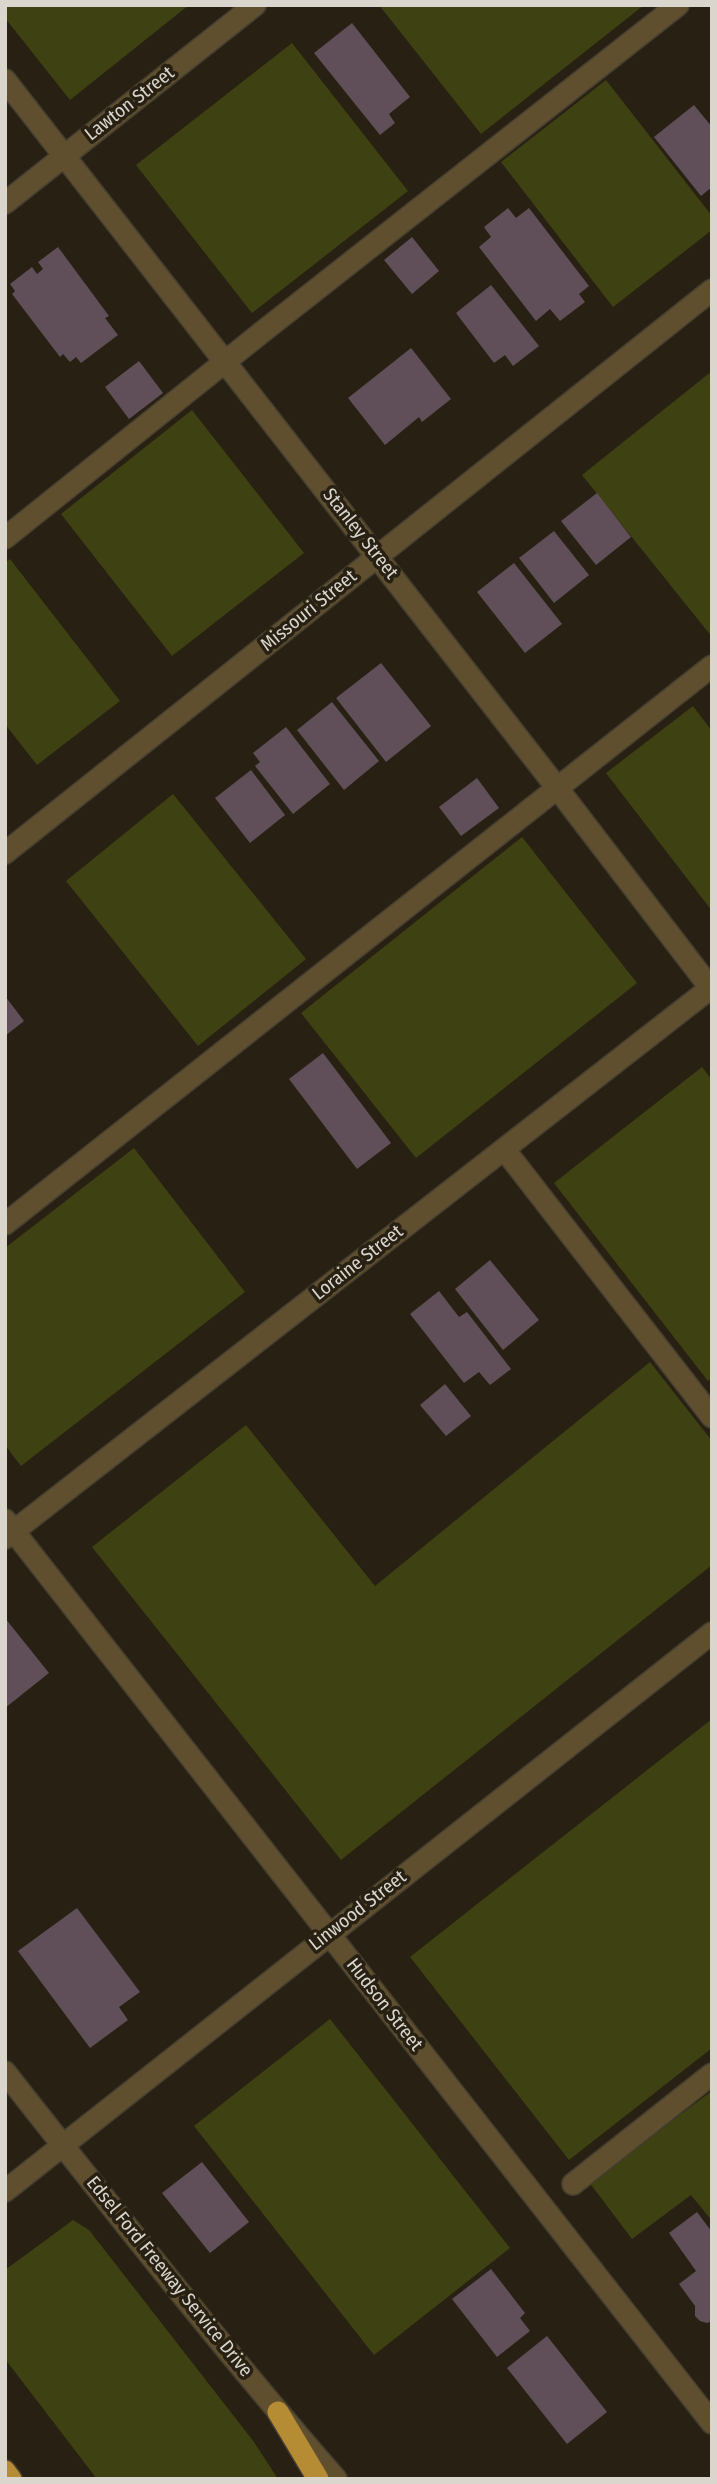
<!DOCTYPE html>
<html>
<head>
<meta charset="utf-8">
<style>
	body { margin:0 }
	#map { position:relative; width:717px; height:2484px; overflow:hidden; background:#282113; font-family:"Fira Sans Condensed",sans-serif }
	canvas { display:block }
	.frame { position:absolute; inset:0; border:7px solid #dad6cd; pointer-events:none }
</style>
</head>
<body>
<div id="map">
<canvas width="717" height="2484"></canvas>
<div class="frame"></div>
</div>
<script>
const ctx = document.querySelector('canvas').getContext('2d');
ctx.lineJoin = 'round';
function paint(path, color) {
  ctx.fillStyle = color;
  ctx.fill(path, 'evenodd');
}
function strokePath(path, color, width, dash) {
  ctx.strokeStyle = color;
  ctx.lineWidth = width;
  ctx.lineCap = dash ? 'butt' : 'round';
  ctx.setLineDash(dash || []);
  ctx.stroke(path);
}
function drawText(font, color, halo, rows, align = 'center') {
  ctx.font = font + ' "Fira Sans Condensed",sans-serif';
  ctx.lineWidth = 7;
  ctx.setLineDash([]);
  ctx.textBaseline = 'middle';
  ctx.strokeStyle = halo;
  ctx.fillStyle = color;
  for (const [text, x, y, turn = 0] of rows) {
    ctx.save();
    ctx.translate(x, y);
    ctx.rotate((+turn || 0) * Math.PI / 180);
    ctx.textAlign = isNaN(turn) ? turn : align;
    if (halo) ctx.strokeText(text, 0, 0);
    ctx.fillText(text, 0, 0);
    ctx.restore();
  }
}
paint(new Path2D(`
	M5,5H189L70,100L5,18Z
	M379,5H644L481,134Z
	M292,43L408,191L252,313L136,165Z
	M606,80L712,216V230L613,307L501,162Z
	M712,371V637L582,475Z
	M192,410L304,553L172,656L61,514Z
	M10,559L120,701L37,765L5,724V563Z
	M693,706L712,731V911L606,773Z
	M173,794L306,959L198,1046L66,881Z
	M522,837L637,983L416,1158L301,1013Z
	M702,1067L712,1080V1378L708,1381L554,1183Z
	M134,1148L245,1292L21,1466L5,1445V1248Z
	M650,1362L712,1441V1565L341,1860L92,1547L246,1425L375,1586Z
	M712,1719V2048L569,2160L410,1957Z
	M330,2019L510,2248L374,2355L194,2126Z
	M712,2091V2221L691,2195L632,2239L589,2182Z
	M73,2220L89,2230L254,2442L278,2479H97L5,2359V2270Z`), '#3e4112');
paint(new Path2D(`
	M352,23L410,97L389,114L395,123L380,135L314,53Z
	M694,105L712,127V187L701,196L654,137Z
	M508,208L516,218L529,208L589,286L579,294L585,302L560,321L550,309L536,321L479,247L491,237L484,227Z
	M412,237L439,271L412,294L384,260Z
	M58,247L109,316L105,318L118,335L81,363L76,357L70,362L63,354L60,357L12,294L15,291L10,284L32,267L37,274L43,269L38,262Z
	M491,285L539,346L513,366L505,355L494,363L456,313Z
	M411,348L451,399L422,422L419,417L385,445L348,398Z
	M139,361L163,393L129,419L105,387Z
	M597,493L631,537L596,565L561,521Z
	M554,531L589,575L554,603L519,558Z
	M514,563L562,624L525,653L477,592Z
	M381,663L431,726L386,762L336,698Z
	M332,702L379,761L344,790L297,730Z
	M286,727L330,784L293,814L255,766L260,762L253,753Z
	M251,770L285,815L250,843L215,798Z
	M477,778L499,808L461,836L439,807Z
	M5,996L24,1021L5,1036Z
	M323,1053L391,1143L357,1169L289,1079Z
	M490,1260L539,1320L503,1350L455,1289Z
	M439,1291L459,1317L467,1312L511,1369L490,1385L479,1372L464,1383L410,1314Z
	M445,1384L471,1416L446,1436L420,1405Z
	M5,1618L49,1673L5,1708Z
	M77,1908L140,1992L119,2007L128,2020L90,2048L18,1951Z
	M202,2162L249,2222L210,2253L162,2193Z
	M697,2212L712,2232V2321L707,2323L700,2321L695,2316V2306L679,2284L696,2271L669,2233Z
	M491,2269L525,2313L520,2318L530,2331L497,2357L452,2299Z
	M547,2336L607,2412L567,2444L507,2368Z`), '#604f59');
const minor = new Path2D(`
	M5,80L558,789L712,990
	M5,203L255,5
	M5,538L261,333L678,5
	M5,853L712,290
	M504,1149L712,1417
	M5,1224L712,666
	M5,1520L712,2423
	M5,1538L712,987
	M5,2072C113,2209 221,2347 336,2479
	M573,2184L712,2074
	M5,2191L712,1633`);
const highway = new Path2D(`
	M278,2412L318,2479
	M5,2471L11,2479`);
strokePath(minor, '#443e31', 24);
strokePath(highway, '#443e31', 24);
strokePath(minor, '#5f4f2f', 21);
strokePath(highway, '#b58b33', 21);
drawText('19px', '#dad6cd', '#282113', [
	["Lawton Street",130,104,-38],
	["Stanley Street",360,534,52],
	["Missouri Street",309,611,-39],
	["Loraine Street",358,1263,-38],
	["Linwood Street",358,1911,-38],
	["Hudson Street",384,2005,52],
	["Edsel Ford Freeway Service Drive",169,2277,51]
]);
</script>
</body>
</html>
